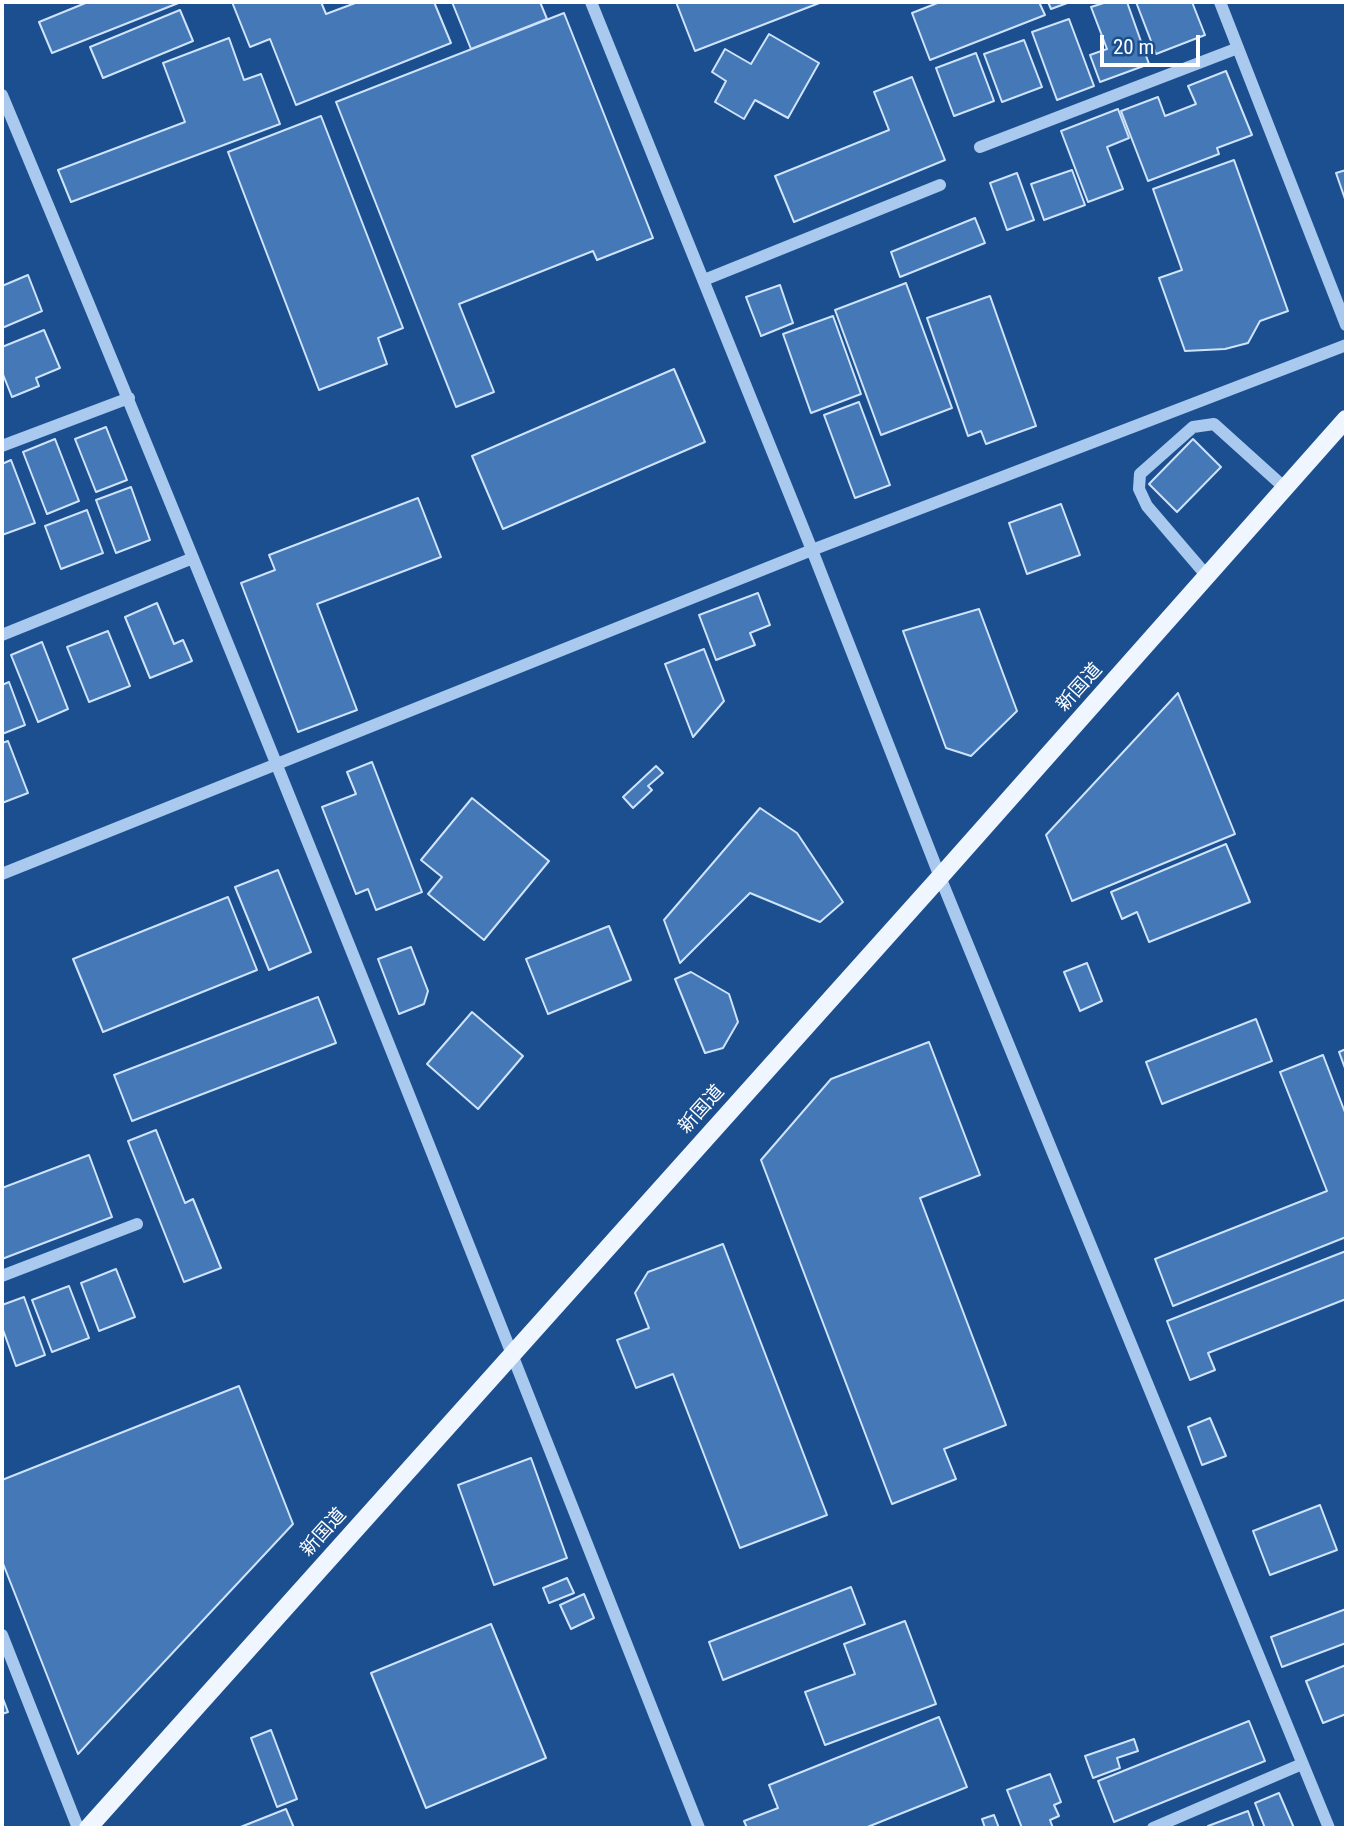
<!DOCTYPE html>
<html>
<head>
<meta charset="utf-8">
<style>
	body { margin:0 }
	#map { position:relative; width:1348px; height:1830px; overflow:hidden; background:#1b4f8f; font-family:"Roboto Condensed",sans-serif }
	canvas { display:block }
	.frame { position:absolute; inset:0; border:4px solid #fff; pointer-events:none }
	.scale { position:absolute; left:1100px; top:35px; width:100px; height:32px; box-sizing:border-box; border:4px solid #fff; border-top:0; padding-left:9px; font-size:21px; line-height:24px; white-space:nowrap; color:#fff; -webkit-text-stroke:5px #1b4f8f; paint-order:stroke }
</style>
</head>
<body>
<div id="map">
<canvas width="1348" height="1830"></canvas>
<div class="frame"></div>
<div class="scale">20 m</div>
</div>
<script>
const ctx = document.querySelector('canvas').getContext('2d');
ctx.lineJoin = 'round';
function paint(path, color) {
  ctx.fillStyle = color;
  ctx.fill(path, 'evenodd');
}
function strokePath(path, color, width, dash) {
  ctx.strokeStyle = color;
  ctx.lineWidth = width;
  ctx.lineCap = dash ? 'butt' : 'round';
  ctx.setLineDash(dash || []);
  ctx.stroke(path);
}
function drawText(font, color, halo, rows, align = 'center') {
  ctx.font = font + ' "Roboto Condensed","Noto Sans JP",sans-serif';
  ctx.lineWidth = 5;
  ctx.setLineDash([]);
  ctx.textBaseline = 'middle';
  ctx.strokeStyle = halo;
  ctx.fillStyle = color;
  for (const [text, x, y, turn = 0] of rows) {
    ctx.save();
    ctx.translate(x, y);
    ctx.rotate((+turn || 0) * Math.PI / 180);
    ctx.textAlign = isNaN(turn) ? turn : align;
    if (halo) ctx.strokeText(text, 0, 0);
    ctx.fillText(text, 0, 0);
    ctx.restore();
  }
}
const building = new Path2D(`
	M88,2H181L52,53L39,22Z
	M232,2H321L326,14L358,2H434L451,43L296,105L270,39L250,47Z
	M452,2H540L547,19L471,49Z
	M676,2H822L695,51Z
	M940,2H1039L1045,15L930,60L912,13Z
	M1048,2H1070L1051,9Z
	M1107,2H1127L1149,64L1100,82L1090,55L1107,49L1091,7Z
	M1136,2H1192L1205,35L1156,54Z
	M180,10L193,41L103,78L90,47Z
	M564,13L653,238L597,260L593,251L459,304L494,392L456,407L336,102Z
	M1069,19L1094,86L1057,100L1032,32Z
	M769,34L819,63L788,118L755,100L744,119L715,102L726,81L712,72L725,49L751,64Z
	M229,38L244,80L261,74L280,124L71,202L58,170L185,122L163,63Z
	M1024,40L1042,87L1002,102L984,54Z
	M976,53L994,101L954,116L936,68Z
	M1226,71L1252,135L1217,148L1219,154L1148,181L1121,111L1158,97L1165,116L1196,104L1188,86Z
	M912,77L945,160L794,222L775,176L889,130L874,92Z
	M1118,109L1129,138L1107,147L1123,189L1088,202L1061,131Z
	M321,116L403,328L378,338L387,364L319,390L228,152Z
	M1234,160L1288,311L1260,321L1248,343L1225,349L1185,351L1159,278L1182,270L1153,189Z
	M1072,170L1085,205L1044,220L1031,184Z
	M1346,170V202L1336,173Z
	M1017,173L1034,220L1007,230L990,183Z
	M975,218L985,243L900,277L891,252Z
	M28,275L42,311L2,328V286Z
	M906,283L952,408L881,435L835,310Z
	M780,285L793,323L761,336L746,297Z
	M990,296L1036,426L986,444L981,431L968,436L927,318Z
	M833,316L861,394L811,413L783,334Z
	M44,330L60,368L36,378L39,386L12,397L2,372V347Z
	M674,369L705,442L503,529L472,456Z
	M859,402L890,485L855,498L824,415Z
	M106,427L127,480L96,492L75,439Z
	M55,439L79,501L47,514L23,452Z
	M1193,439L1221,467L1177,512L1149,484Z
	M11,460L35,523L2,535V464Z
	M131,487L150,540L116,553L96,500Z
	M418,498L441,557L317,604L357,710L298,732L241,583L275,570L269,555Z
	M1061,504L1080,555L1027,574L1009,523Z
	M87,510L103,553L61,569L45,526Z
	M758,593L770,625L750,633L755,645L716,660L699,615Z
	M157,603L174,644L183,640L192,661L150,678L125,617Z
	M979,609L1017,711L971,756L946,748L903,631Z
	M108,631L130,686L89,702L67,647Z
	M42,642L68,709L38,722L11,655Z
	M704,649L724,701L693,737L665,664Z
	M9,682L25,725L2,734V685Z
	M1178,693L1235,834L1072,901L1046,835Z
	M8,741L28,793L2,803V743Z
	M372,762L422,892L376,910L368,889L356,894L322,807L356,794L347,772Z
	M656,766L663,773L648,786L652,790L633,808L623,797Z
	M472,798L549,861L484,940L428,894L442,877L421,860Z
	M760,808L797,833L843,902L820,922L750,893L680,963L664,920Z
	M1226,844L1250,902L1149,942L1137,912L1122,919L1111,892Z
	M278,870L311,952L269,970L235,887Z
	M228,897L257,970L103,1032L73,959Z
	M609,926L631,980L548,1014L526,959Z
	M411,947L428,991L424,1004L399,1014L378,959Z
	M1087,963L1102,1001L1080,1011L1064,972Z
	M691,972L729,994L738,1022L723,1048L705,1053L675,979Z
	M318,997L336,1043L132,1121L114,1075Z
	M472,1012L523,1056L478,1109L427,1064Z
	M1256,1019L1272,1061L1162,1104L1146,1062Z
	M929,1042L980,1175L920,1198L1006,1425L944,1449L956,1479L892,1504L761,1160L831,1079Z
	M1346,1049V1071L1339,1052Z
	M1323,1055L1346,1115V1237L1173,1306L1155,1259L1327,1191L1280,1072Z
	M156,1130L185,1203L193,1199L221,1268L184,1282L128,1141Z
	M89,1155L112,1217L2,1259V1188Z
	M723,1244L827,1515L740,1548L673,1374L636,1388L617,1340L649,1328L635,1293L648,1272Z
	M1346,1251V1299L1208,1353L1215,1370L1190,1380L1167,1321Z
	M116,1269L135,1317L99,1331L81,1283Z
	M69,1286L89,1338L52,1352L32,1300Z
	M24,1297L45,1355L16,1366L2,1327V1305Z
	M239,1386L293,1524L78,1754L2,1561V1480Z
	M1210,1418L1226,1456L1202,1465L1188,1427Z
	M531,1458L567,1558L494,1585L458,1485Z
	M1320,1505L1337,1550L1270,1575L1253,1531Z
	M567,1578L574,1593L549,1603L543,1588Z
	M851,1587L865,1624L723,1680L709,1642Z
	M584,1594L594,1618L571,1629L560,1605Z
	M1346,1609V1643L1282,1667L1271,1637Z
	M905,1621L936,1704L825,1745L805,1692L855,1674L844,1644Z
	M491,1624L546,1758L426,1808L371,1673Z
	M1346,1665V1714L1323,1723L1306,1681Z
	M2,1696L8,1712L2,1714Z
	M939,1717L967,1787L865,1828H747L744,1821L778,1808L769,1785Z
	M1249,1721L1265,1761L1114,1822L1098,1781Z
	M271,1730L297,1799L277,1807L251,1738Z
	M1134,1739L1138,1751L1117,1758L1120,1768L1093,1778L1085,1756Z
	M1050,1774L1061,1802L1054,1805L1059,1816L1050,1820L1053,1828H1022L1007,1790Z
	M1279,1793L1294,1828H1265L1255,1803Z
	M286,1809L294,1828H238Z
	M1248,1811L1254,1828H1208V1826Z
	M994,1815L999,1828H985L982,1819Z`);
paint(building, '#4478b7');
strokePath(building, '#cfe3fa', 2);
strokePath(new Path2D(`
	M591,2L812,550L940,877L1329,1828
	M1220,2L1346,325
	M2,95C242,669 471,1249 699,1828
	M980,147L1238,48
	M704,280L940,185
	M2,446L129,398
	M1207,576L1147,506L1139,489L1140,474L1193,427L1214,424L1285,488
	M2,635L193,558
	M2,874L812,550L1346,345
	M2,1276L137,1224
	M2,1635L78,1828
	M1153,1828L1302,1764`), '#a9c9ee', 12);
strokePath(new Path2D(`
	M88,1828L940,877L1346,419`), '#f0f6ff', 18);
drawText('19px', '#fff', '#1b4f8f', [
	["新国道",1080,688,-48],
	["新国道",702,1110,-48],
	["新国道",324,1533,-48]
]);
</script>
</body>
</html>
